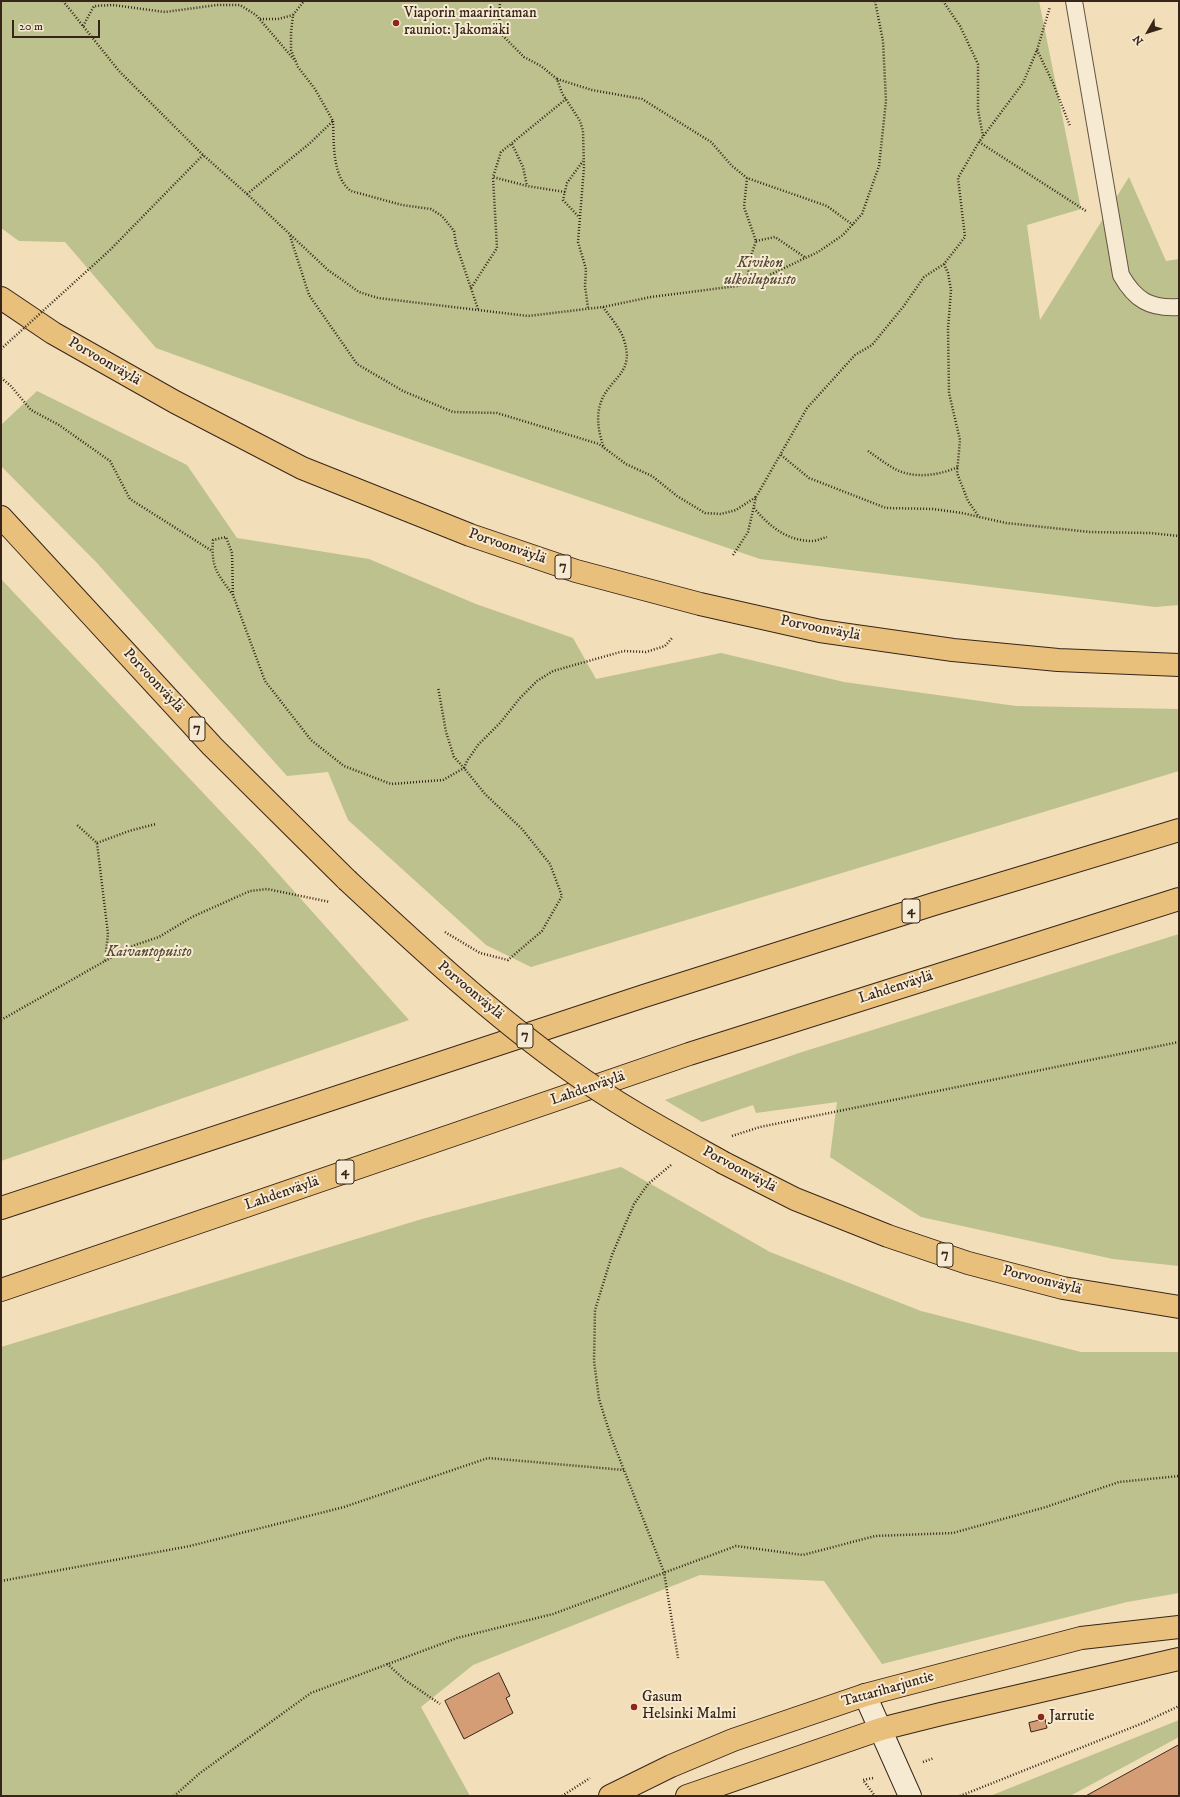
<!DOCTYPE html>
<html>
<head>
<meta charset="utf-8">
<style>
	body { margin:0 }
	#map { position:relative; width:1180px; height:1797px; overflow:hidden; background:#f2deb9; font-family:"IM FELL DW Pica",serif }
	canvas { display:block }
	.frame { position:absolute; inset:0; border:2px solid #372519; pointer-events:none }
	.north { position:absolute; left:1128px; top:12px; width:40px; height:40px; -webkit-text-stroke:3px #f7ead2; paint-order:stroke; rotate:231deg; font-size:11px; font-weight:700; line-height:16px; text-align:center; color:#372519 }
	.north::after { content:''; display:block; margin:auto; width:14px; height:18px; background:#372519; clip-path:polygon(50% 0,100% 100%,50% 72%,0 100%) }
	.scale { position:absolute; left:12px; top:20px; width:88px; height:18px; box-sizing:border-box; border:2px solid #372519; border-top:0; padding-left:5px; font-size:12px; line-height:14px; white-space:nowrap; color:#372519; -webkit-text-stroke:3px #f7ead2; paint-order:stroke }
</style>
</head>
<body>
<div id="map">
<canvas width="1180" height="1797"></canvas>
<div class="frame"></div>
<div class="north">N</div>
<div class="scale">20 m</div>
</div>
<script>
const ctx = document.querySelector('canvas').getContext('2d');
ctx.lineJoin = 'round';
function paint(path, color) {
  ctx.fillStyle = color;
  ctx.fill(path, 'evenodd');
}
function strokePath(path, color, width, dash) {
  ctx.strokeStyle = color;
  ctx.lineWidth = width;
  ctx.lineCap = dash ? 'butt' : 'round';
  ctx.setLineDash(dash || []);
  ctx.stroke(path);
}
function drawText(font, color, halo, rows, align = 'center') {
  ctx.font = font + ' "IM FELL DW Pica",serif';
  ctx.lineWidth = 4;
  ctx.setLineDash([]);
  ctx.textBaseline = 'middle';
  ctx.strokeStyle = halo;
  ctx.fillStyle = color;
  for (const [text, x, y, turn = 0] of rows) {
    ctx.save();
    ctx.translate(x, y);
    ctx.rotate((+turn || 0) * Math.PI / 180);
    ctx.textAlign = isNaN(turn) ? turn : align;
    if (halo) ctx.strokeText(text, 0, 0);
    ctx.fillText(text, 0, 0);
    ctx.restore();
  }
}
paint(new Path2D(`
	M1,1H1039L1081,209L1027,225L1040,320L1129,177L1166,261L1179,259V605L1155,607L760,559L357,421L156,348L65,242L19,241L1,228Z
	M37,391L187,465L237,538L369,559L476,604L573,638L596,679L721,653L844,682L1016,706L1179,709V771L531,967L486,945L348,820L328,772L287,776L97,563L1,466V425Z
	M1,579L259,852L409,1020L1,1161Z
	M1179,934V1266L1113,1259L921,1217L830,1157L837,1102L756,1113L753,1105L702,1122L665,1100L799,1053Z
	M621,1167L770,1252L921,1311L1081,1352H1179V1593L1127,1602L882,1664L824,1581L700,1575L473,1665L421,1707L470,1796H1V1347L422,1219Z
	M1179,1720V1737L1070,1796H990Z`), '#bcc18e');
const building = new Path2D(`
	M499,1673L510,1696L506,1698L513,1713L464,1739L445,1701Z
	M1045,1719L1047,1728L1031,1732L1029,1723Z
	M1179,1745V1796H1086Z`);
paint(building, '#d59d76');
strokePath(building, '#372519', 1);
const lane = new Path2D(`
	M1074,1L1121,275C1135,300 1150,309 1179,307`);
const secondary = new Path2D(`
	M865,1695L910,1796`);
const primary = new Path2D(`
	M610,1796L671,1766L733,1740L865,1695L1081,1638L1179,1627
	M687,1796L881,1729L941,1714L1179,1659`);
const highway = new Path2D(`
	M1,298L53,333L175,402L302,468L470,535L576,571L700,604L820,631L953,650L1058,660L1179,665
	M1,517L212,746L347,880
	M724,1163L795,1199L888,1236L968,1263L1063,1288L1179,1307
	M1,1208L644,996L934,904L1179,830
	M1,1290L689,1054L1179,899`);
strokePath(lane, '#665341', 18);
strokePath(secondary, '#372519', 24);
strokePath(primary, '#372519', 24);
strokePath(highway, '#372519', 24);
strokePath(new Path2D(`
	M63,1L119,71L203,155L247,194L328,270L359,292L378,298L528,316L603,307L651,297L737,286L761,279L818,252L843,235L862,214L879,166L886,101L883,41L875,1
	M500,1L499,32L524,57L541,66L557,79L562,93L580,121L583,131L584,167L578,242L586,269L585,286L588,308
	M943,1L960,26L978,64V110L983,136
	M260,19H278L293,15
	M83,26L94,6L113,5L165,12L217,5H240L256,15L297,63
	M1037,50L1053,83L1070,126
	M557,79L592,90L642,99L711,142L732,166L747,178L827,206L853,225
	M333,121C334,143 332,177 351,191L402,205L431,209L442,216L454,231L456,244L478,309
	M979,142L1086,211
	M512,144L523,167L527,186
	M747,178L744,207L756,241L749,262L748,283
	M565,192L527,186L493,177L501,152L566,99
	M247,194L309,144L333,121L315,89L298,67L291,50V33L293,15L304,1
	M578,216L563,200L567,183L583,161
	M290,236L309,295L357,364L403,391L453,412L497,413L599,444L626,464L652,476L677,496L705,513L721,514L736,510L756,497
	M756,241L775,237L806,258
	M110,250L203,155
	M944,264L948,273L951,290L948,329L949,393L960,440L957,473L968,501L979,517
	M471,288L497,248L493,177
	M603,307C610,317 621,329 624,340C634,371 615,375 603,397C595,414 598,431 604,448
	M1,378L10,385L31,410L59,425L110,461L130,499L212,551
	M868,451C877,457 887,465 897,470C916,479 940,475 958,467
	M781,455L809,478L886,508L933,509L962,513L1006,523L1090,532L1150,533L1179,536
	M754,508C769,526 787,541 812,541C817,541 822,538 827,537
	M733,555L748,532L756,497L807,408L855,355L872,345L903,307L924,277L944,264L965,237L958,178L979,142L1023,83L1037,50L1050,7
	M233,595C217,573 211,568 213,540L226,537L232,553L233,595L265,681L311,740L344,766L391,784L443,780L464,768L454,757L446,732L438,687
	M97,843L129,831L156,824
	M445,932L480,953L508,960L542,931L562,896L550,864L522,829L485,794L464,768L467,761L478,745L500,723L520,698L537,681L553,671L624,651L646,652L665,646L672,638
	M105,961L135,945L159,937L192,917L250,891L267,889L330,902
	M1,1020L105,961L108,934L97,843L76,824
	M732,1136L760,1127L1179,1042
	M671,1165L648,1184L634,1204L612,1255L595,1310L594,1361L599,1399L611,1437L664,1572L678,1658
	M1,1581L190,1546L344,1507L488,1458L624,1470
	M387,1664L405,1680L440,1704
	M923,1762L934,1758
	M873,1778L863,1780L875,1796
	M174,1796L200,1773L311,1693L457,1638L553,1614L736,1546L803,1555L875,1536L953,1533L1046,1507L1119,1482L1179,1476
	M562,1796L590,1778
	M960,1796L1143,1723L1179,1706`), '#372519', 2.5, [1, 2]);
strokePath(lane, '#f7ead2', 16);
strokePath(secondary, '#f7ead2', 22);
strokePath(primary, '#e9bf7c', 22);
strokePath(highway, '#e9bf7c', 22);
const highwayBridge = new Path2D(`
	M347,880C419,947 491,1014 571,1071C619,1106 672,1134 724,1163`);
strokePath(highwayBridge, '#372519', 24, []);
strokePath(new Path2D(`
	M1,349L110,250`), '#372519', 2.5, [1, 2]);
strokePath(highwayBridge, '#e9bf7c', 22);
for (const [x, y, r, color] of [
	[396,23,4,"#8f2418"],
	[634,1707,4,"#8f2418"],
	[1041,1717,4,"#8f2418"]
]) {
  const dot = new Path2D();
  dot.arc(x, y, r, 0, 2 * Math.PI);
  ctx.fillStyle = color;
  ctx.fill(dot);
  strokePath(dot, '#f7ead2', 1.5);
}
for (const [x, y, w] of [
	[563,567,16],
	[197,729,16],
	[911,911,18],
	[525,1036,16],
	[345,1172,18],
	[945,1255,16]
]) {
  const box = new Path2D();
  box.roundRect(x - w / 2, y - 12, w, 24, 3);
  ctx.fillStyle = '#f7ead2';
  ctx.fill(box);
  strokePath(box, '#372519', 1);
}
drawText('bold 14px', '#372519', null, [
	["7",563,567],
	["7",197,729],
	["4",911,911],
	["7",525,1036],
	["4",345,1172],
	["7",945,1255]
]);
drawText('15px', '#372519', '#f7ead2', [
	["Viaporin maarintaman",404,14],
	["rauniot: Jakomäki",404,31],
	["Gasum",642,1698],
	["Helsinki Malmi",642,1715],
	["Jarrutie",1049,1717]
], 'left');
drawText('italic 15px', '#584c36', '#f7ead2', [
	["Kivikon",760,264],
	["ulkoilupuisto",760,281],
	["Kaivantopuisto",149,953]
]);
drawText('15px', '#372519', '#f7ead2', [
	["Porvoonväylä",104,362,30],
	["Porvoonväylä",507,547,19],
	["Porvoonväylä",820,629,11],
	["Porvoonväylä",153,681,47],
	["Lahdenväylä",896,988,-18],
	["Porvoonväylä",470,991,40],
	["Lahdenväylä",588,1089,-19],
	["Porvoonväylä",739,1170,28],
	["Lahdenväylä",282,1194,-19],
	["Porvoonväylä",1042,1281,14],
	["Tattariharjuntie",888,1690,-16]
]);
</script>
</body>
</html>
